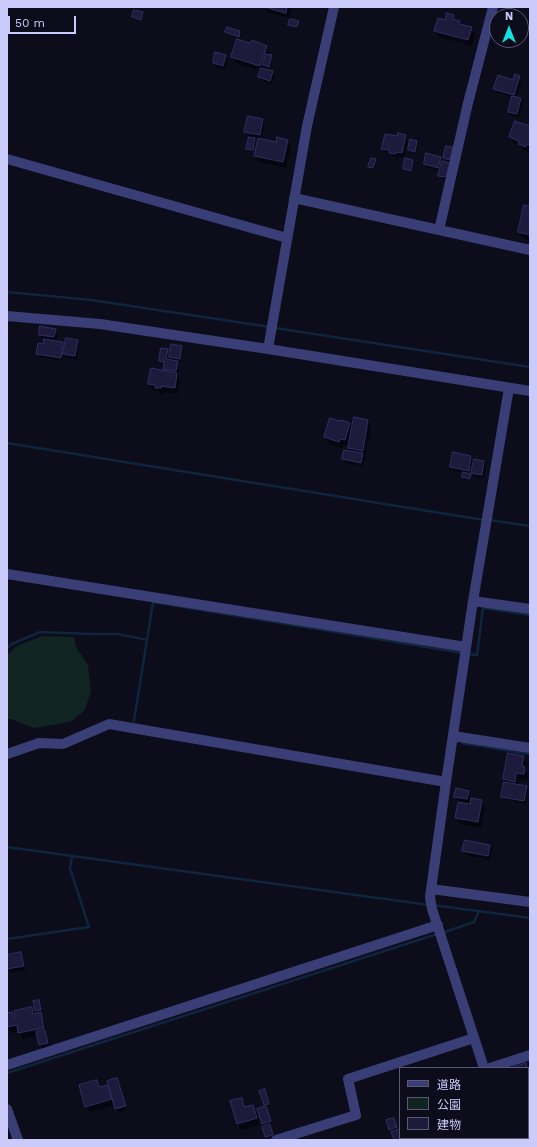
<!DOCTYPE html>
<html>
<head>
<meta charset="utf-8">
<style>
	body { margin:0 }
	#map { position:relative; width:537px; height:1147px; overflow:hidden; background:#0d0c1b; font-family:"Work Sans","Noto Sans JP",sans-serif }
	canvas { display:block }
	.frame { position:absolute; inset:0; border:8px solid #cacafb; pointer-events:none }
	.legend { position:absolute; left:399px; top:1067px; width:130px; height:72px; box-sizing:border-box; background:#0d0c1b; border:1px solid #595875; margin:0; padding:5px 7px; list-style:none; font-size:12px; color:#cacafb }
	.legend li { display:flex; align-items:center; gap:8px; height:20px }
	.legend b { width:20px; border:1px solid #595875 }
	.north { position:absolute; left:489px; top:8px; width:40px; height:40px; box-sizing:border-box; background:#0d0c1b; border:1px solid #595875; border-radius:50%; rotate:0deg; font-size:11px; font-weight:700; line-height:16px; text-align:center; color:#cacafb }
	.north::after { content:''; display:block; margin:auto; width:14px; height:18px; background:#0fe2e1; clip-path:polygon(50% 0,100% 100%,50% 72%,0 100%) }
	.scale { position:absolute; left:8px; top:16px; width:68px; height:18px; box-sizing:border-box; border:2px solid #cacafb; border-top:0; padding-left:5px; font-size:12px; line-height:14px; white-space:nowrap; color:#cacafb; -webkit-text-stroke:3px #0d0c1b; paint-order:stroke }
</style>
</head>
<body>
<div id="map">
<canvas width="537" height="1147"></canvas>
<div class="frame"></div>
<ul class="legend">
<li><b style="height:5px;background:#3a3e77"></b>道路</li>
<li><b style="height:11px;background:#102522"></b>公園</li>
<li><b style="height:11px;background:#1d1a3b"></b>建物</li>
</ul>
<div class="north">N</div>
<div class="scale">50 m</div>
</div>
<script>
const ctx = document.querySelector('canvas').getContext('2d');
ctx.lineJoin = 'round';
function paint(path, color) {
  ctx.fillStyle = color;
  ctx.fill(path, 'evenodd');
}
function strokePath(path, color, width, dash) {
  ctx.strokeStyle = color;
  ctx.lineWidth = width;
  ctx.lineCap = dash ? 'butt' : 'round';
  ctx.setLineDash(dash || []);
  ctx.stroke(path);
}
paint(new Path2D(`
	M42,636L74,637L76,647L88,665L91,691L85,710L70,722L34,728L11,719H7V656L15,647Z`), '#102522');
paint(new Path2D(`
	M265,7H297L296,9L292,8L289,18L268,13Z
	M142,13L143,15L142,21L134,19L133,17Z
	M453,16L457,21L460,22L462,26L471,28L475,35L472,46L439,37L435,31Z
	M298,22L299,23L298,28L290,26L289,25Z
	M226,32H240L241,34L239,38L227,34Z
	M267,46L270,53L269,55L273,58L270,68L265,67L264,70L272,72L275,76L272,84L261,81L259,77L261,71L236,63L232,56Z
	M225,56L228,60L225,69L216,67L214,63Z
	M519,77L522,81L516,98L520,99L523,103L519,118L512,116L509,112L513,97L497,93L495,89L514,81Z
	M263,120L265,124L261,139L276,143L277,139L288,141L291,147L286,168L259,162L255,156L259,138L254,137L256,141L253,151L248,150L247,149L250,136H248L246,132Z
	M530,128V150L529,153L523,150L520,146L514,143L510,137Z
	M405,136L408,140L404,157L398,156V158L392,156L391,154L385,152L382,148L398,138Z
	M411,141L417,142L418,144L416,153L410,152L409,150Z
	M455,152L452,164L449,163L452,168L448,181L442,179L439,175L440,171L427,168L425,164L440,158L442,162L447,163L444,158Z
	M375,160L376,161L374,169L370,168L369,167Z
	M413,161L414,163L411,172L405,170L404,169Z
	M530,177V188L528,185Z
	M530,207V240L523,238L519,232Z
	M55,330L58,334L56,342L62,343L65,347L77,341L79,345L77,360L66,358L64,353L62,361L40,357L38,353L44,345L45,339H42L40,335Z
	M181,347L183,351L181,362L177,361L179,366L178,376L180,380L178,394L164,392V394H160L158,391L153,390L149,384L165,372L164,369V365H162L160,361L167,350L171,355ZM170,355L173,361L169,360Z
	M368,421L371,427L363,466L346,463L343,459L351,452L349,446L344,444L342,448L329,444L325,437L350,424L353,429Z
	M471,457L474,462L484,461L486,465L484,478L474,477L471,471V480L464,479V473L453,471L451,467Z
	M508,754L523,757L527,763L526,770L528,774L527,780L520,779L518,786L526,787L528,791L526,804L505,800L502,796L506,784L504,779Z
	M468,792L470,796L469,804L481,801L485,807L481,828L460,824L456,818L460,801L457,800L455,796Z
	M490,845L492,849L490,860L466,855L463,851Z
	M21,953L23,957L26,970L10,973L7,965V956Z
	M34,1002L40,1003L41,1012H40L44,1020L50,1047L42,1049L40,1045L38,1036L23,1039L19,1031L10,1033L7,1028V1014L11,1013L16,1021L31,1008L35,1014H37Z
	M528,1070L530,1076V1081H528Z
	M117,1079L127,1110L119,1112L115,1105L90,1112L86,1106L97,1081L100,1088L107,1086L111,1092Z
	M261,1092H265L269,1105L266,1107L272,1125L270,1126L273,1136L267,1138L259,1109L266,1107Z
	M241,1099L245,1108L252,1106L256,1112L260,1125L241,1130L238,1124L231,1102Z
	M394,1121L397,1129L391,1131L390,1130Z
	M430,1138H434L435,1140H431Z
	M438,1138H459L450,1140H439Z`), '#0007');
strokePath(new Path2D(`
	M7,292L91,300L270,327
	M275,328L530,367
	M7,443L484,520
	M489,520L530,526
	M7,648L12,644L40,632L90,634H118L147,640
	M468,654L477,655L483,608L530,615
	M134,721L153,602L463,653
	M462,743L530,754
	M7,847L429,905
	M433,905L530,918
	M442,933L474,922L479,911
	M7,939L89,927L70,868L72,856
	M7,1073L437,934`), '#0e253d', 2.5);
const building = new Path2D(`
	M265,7H287L286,13Z
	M134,10L143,12L141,20L132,17Z
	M447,13L454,15L453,19L460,21L459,24L472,27L468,40L434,31L438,18L445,20Z
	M290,19L299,21L297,27L288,25Z
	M227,27L240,31L239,37L225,32Z
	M237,39L250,43L252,40L267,46L260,66L231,57Z
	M215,52L226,55L223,66L213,63Z
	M266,54L272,55L269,67L263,65Z
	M261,68L273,71L270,81L258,77Z
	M515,74L520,76L514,95L493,89L498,75L513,80Z
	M512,96L521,98L517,114L508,112Z
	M248,116L263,119L260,135L244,132Z
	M515,121L530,126V145L527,144L526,147L518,144L519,141L509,137Z
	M398,133L406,135L402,153L396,152V154L389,153V150L381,149L385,134L397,136Z
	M249,137L255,138L253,150L246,149Z
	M277,137L288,140L283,162L254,156L258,138L276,142Z
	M410,139L417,141L415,152L408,150Z
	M446,146L453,147L450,160L443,158Z
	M426,153L441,157L438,168L424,164Z
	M371,158L376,159L373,168L368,167Z
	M405,158L413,160L411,171L403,169Z
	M442,161L450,163L446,177L438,176Z
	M524,205L530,206V235L518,232Z
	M40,326L56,329L54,337L39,335Z
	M66,338L78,340L75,356L63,354Z
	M44,339L63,342L61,358L36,354L38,343L43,344Z
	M171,344L182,346L180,359L169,357Z
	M161,348L168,349L166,359L178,361L176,371L163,369L164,362L159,361Z
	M151,368L177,373L175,388L161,386V388H155V385L148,384Z
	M354,417L368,420L363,451L348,448Z
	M330,418L340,421L341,420L350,423L345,440L340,439L339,442L324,437Z
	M344,450L363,453L361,463L342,459Z
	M453,452L471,456L469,471L450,467Z
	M474,459L484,461L482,475L471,473Z
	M463,472L471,474L470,479L462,477Z
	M508,753L524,756L522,766L525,767L524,774L516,773L515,782L503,779Z
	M504,782L527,786L524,801L501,797Z
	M456,788L469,791L467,799L454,797Z
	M471,798L482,800L478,822L455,818L458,802L470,804Z
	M465,840L490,845L488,856L462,851Z
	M21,952L24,966L7,969V955Z
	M39,1000L41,1010L35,1011L33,1001Z
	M32,1007L33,1014L41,1012L44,1028L18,1033L17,1025L7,1027V1013L12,1012L13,1018H15L14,1011Z
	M45,1030L48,1043L39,1045L36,1032Z
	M526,1063L527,1068H511Z
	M117,1078L126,1106L115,1109L107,1081Z
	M97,1080L99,1087L108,1085L112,1099L85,1107L79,1085Z
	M265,1089L269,1104L264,1105L259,1091Z
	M242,1098L244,1107L253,1105L257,1118L237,1124L230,1101Z
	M266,1106L271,1121L262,1124L257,1109Z
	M394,1118L397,1127L389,1130L386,1120Z
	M270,1124L273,1135L265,1137L262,1127Z
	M400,1129V1138H426L427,1140H394L391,1132Z`);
paint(building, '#1d1a3b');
strokePath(building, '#322d65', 1);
strokePath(new Path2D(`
	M7,159L287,238
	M294,198L530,250
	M439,230L468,103L493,7
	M7,316L100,324L268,349L530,391
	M268,349L307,126L334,7
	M7,574L466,647
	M473,601L530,609
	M453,736L530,748
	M7,754L39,743L63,744L109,724L446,782
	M431,889L530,902
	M7,1065L438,925
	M484,1068L432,909L430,897L446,782L473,601L509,388
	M490,1068L530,1055
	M7,1109L18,1140
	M507,1138V1140
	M276,1140L356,1115L348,1079L474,1038`), '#3a3e77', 10);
</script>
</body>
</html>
